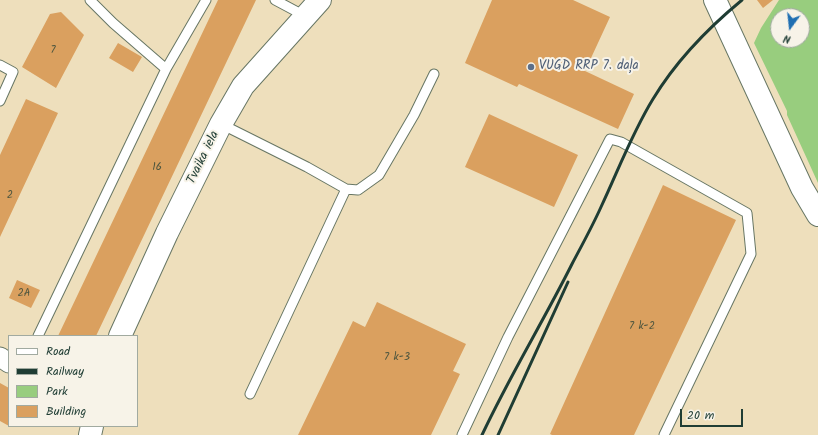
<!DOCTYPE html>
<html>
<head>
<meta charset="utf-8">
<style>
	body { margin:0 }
	#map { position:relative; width:818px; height:435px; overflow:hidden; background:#eedfbc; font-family:Kalam,sans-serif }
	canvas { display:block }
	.legend { position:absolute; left:8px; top:335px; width:130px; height:92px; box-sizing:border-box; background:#f7f3e8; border:1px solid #a1aaa0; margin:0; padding:5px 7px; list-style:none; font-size:12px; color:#1f3d34 }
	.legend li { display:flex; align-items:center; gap:8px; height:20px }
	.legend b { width:20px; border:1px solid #a1aaa0 }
	.north { position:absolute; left:770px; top:8px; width:40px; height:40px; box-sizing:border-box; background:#f7f3e8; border:1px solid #a1aaa0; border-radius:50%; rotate:195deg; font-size:11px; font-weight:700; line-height:16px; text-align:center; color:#1f3d34 }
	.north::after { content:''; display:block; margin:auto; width:14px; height:18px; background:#1f6fb2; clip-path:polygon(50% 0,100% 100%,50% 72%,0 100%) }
	.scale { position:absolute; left:680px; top:409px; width:63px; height:18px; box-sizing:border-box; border:2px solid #1f3d34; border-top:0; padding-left:5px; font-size:12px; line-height:14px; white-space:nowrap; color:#1f3d34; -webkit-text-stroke:3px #f7f3e8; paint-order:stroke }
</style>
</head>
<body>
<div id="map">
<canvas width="818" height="435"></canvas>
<ul class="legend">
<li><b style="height:5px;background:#fff"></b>Road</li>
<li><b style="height:5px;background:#1f3d34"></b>Railway</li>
<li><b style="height:11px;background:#98cd7e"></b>Park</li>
<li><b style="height:11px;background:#daa05f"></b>Building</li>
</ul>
<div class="north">N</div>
<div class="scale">20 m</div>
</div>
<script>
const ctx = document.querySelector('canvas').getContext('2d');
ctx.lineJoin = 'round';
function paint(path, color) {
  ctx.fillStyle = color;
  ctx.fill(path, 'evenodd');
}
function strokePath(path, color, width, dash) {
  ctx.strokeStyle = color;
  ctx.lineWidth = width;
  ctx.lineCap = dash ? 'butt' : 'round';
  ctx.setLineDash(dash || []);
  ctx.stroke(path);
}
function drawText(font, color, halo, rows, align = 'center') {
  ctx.font = font + ' Kalam,sans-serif';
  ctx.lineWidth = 4;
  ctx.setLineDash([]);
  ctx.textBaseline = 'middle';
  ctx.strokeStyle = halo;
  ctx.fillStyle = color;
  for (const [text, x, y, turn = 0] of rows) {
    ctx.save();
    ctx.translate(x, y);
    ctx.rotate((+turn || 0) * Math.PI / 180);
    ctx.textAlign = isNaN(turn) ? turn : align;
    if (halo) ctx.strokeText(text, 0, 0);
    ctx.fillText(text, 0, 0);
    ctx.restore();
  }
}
paint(new Path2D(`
	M779,0H818V183L787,115V111L754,43L761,28ZM778,16H802V40H778Z`), '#98cd7e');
paint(new Path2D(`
	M218,0H256L96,336H58Z
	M492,0H573L610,17L585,71L634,94L618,129L519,84L517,87L465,63Z
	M757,0H773L763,8Z
	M61,12L84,35L56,88L22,67L50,14Z
	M118,43L142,57L133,72L109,58Z
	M26,99L58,113L0,237V155Z
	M489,114L578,155L554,207L465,167Z
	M663,185L736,220L634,435H552L550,434Z
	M17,280L40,290L31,308L9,298Z
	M377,302L466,344L453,371L460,374L431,435H298L353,321L365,327Z
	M0,383L9,388V426L0,421Z`), '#daa05f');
const service = new Path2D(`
	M90,0L113,23L166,69
	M275,0L305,16
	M0,65L13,72L0,101
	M221,124L307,167L346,189L250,394
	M346,189L358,190L379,175L414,115L434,74
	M38,336L166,69L206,0
	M462,435L508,337L610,139L621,142L747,213L751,254L664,435`);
const minor = new Path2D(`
	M0,357L9,363`);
const tertiary = new Path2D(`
	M715,0L802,188L818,215`);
const primary = new Path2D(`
	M120,336L167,233L221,124L243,86L320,0
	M90,435L92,426`);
strokePath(service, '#677664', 11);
strokePath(minor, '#677664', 21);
strokePath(tertiary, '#677664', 24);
strokePath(primary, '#677664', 24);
strokePath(service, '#fff', 9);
strokePath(minor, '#fff', 19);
strokePath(tertiary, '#fff', 22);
strokePath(primary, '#fff', 22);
strokePath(new Path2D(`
	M482,435C509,377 543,322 572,264C582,245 592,227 601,207C618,171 632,133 653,99C676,61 708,28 742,0
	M498,435L568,282`), '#1f3d34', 3);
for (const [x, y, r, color] of [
	[531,67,4,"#5c6f8a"]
]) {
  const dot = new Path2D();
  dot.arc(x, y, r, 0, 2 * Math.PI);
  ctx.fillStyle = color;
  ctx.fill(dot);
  strokePath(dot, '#f7f3e8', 1.5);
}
drawText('11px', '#4e563f', null, [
	["7",53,51],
	["16",157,168],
	["2",10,196],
	["2A",24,294],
	["7 k-2",642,327],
	["7 k-3",397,358]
]);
drawText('13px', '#4e5e75', '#f7f3e8', [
	["VUGD RRP 7. daļa",539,67]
], 'left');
drawText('13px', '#1f3d34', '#f7f3e8', [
	["Tvaika iela",204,158,-64]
]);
</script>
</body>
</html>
